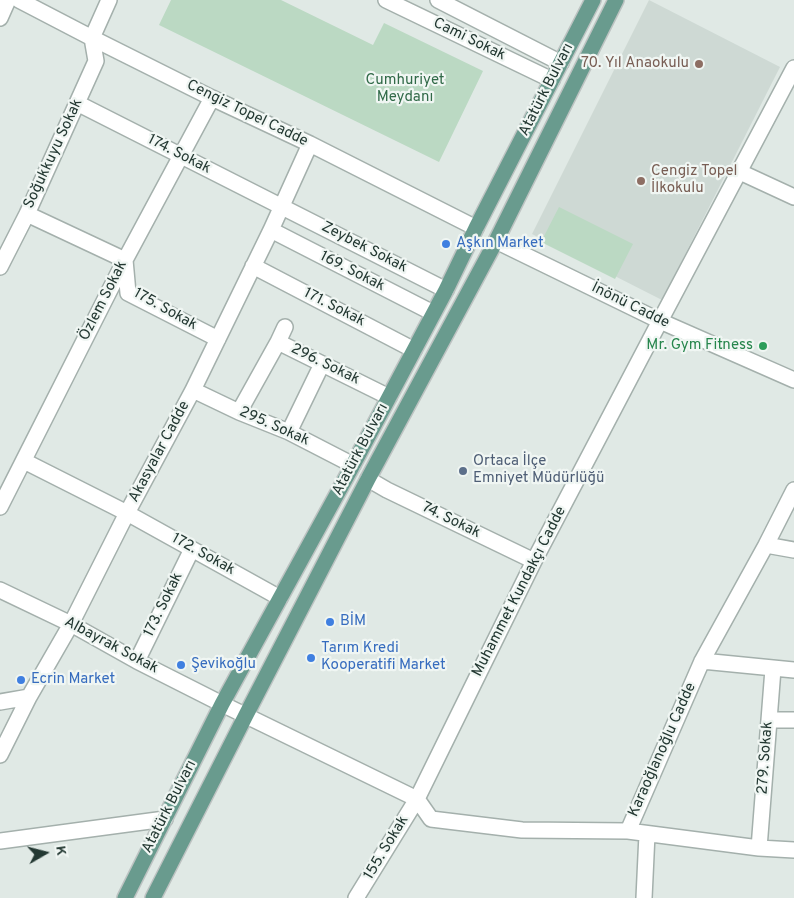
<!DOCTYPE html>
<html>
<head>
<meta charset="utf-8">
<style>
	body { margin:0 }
	#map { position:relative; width:794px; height:898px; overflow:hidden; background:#e0e9e5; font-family:Overpass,sans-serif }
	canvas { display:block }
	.north { position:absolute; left:20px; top:828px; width:50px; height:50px; -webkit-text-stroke:4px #f0f6f3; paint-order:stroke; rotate:82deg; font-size:14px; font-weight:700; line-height:20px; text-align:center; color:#233832 }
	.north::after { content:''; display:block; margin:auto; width:18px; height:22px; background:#233832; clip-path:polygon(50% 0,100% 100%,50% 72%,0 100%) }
</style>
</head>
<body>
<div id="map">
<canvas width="794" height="898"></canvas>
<div class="north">K</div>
</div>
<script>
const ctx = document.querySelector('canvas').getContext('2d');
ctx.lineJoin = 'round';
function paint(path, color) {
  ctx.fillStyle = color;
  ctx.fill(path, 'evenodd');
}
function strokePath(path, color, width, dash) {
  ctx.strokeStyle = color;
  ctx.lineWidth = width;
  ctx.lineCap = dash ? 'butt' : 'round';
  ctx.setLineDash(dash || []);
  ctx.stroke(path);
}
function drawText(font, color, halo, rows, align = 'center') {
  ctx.font = font + ' Overpass,sans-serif';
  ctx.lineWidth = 4.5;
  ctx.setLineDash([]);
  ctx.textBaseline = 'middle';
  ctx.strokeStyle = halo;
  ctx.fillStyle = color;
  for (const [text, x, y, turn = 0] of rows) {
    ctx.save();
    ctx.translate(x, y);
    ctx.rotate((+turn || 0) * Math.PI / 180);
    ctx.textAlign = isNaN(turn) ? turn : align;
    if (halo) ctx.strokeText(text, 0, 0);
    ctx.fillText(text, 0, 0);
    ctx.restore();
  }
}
paint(new Path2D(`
	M649,0L780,67L662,300L532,234Z`), '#ced9d4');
paint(new Path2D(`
	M171,0H281L373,45L384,23L483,71L439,162L159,25Z
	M559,207L633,244L615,279L541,242Z`), '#bbd9c3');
const minor = new Path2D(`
	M19,0L92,38L212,98L310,144L476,228
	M386,0L552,80
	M438,0L561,63
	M0,18L8,0
	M77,103L446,290
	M740,172L794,197
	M27,214L125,260L128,293L218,339
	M271,230L433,313
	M496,241L660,321L794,380
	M253,266L414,350
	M0,267L27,214L96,61L92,38L109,0
	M278,342L285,327
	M193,390L239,412L289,432L353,465
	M239,412L278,342L389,397
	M289,432L322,364
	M24,461L127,513L280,598
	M368,479L387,490L534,561
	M0,507L125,260L212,98
	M766,545L794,550
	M0,590L71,624L137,661L222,704L417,799L431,819L522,830L628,831L759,848L794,850
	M137,661L192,549
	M702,661L794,670
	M0,702L29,697
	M769,720H794
	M0,755L29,697L71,624L127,513L193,390L271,230L310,144
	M628,831L702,661L766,545L794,490
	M0,841L165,819
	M759,848L773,669
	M356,898L417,799L534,561L660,321L794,68
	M644,898L647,834`);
const major = new Path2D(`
	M125,898L222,704L353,465L446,290L476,228L593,0
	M153,898L246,715L368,479L496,241L616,0`);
strokePath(minor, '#a4b0ac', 18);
strokePath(major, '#bdc3c2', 18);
strokePath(minor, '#fff', 15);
strokePath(major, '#699b8e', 15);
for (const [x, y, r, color] of [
	[699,64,5,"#8d6e63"],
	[641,181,5,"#8d6e63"],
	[446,244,5,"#3f7fe0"],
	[763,346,5,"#2e9e5b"],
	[463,471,5,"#5c6f8a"],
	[330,622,5,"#3f7fe0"],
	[311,658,5,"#3f7fe0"],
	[181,665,5,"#3f7fe0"],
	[21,680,5,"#3f7fe0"]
]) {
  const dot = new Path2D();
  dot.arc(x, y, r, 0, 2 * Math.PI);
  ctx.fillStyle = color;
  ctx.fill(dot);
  strokePath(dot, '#f0f6f3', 2);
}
drawText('15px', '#233832', '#f0f6f3', [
	["Cami Sokak",469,40,26],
	["Atatürk Bulvarı",547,90,-63],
	["Cengiz Topel Cadde",247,114,26],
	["Soğukkuyu Sokak",54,154,-65],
	["174. Sokak",179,155,27],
	["Zeybek Sokak",364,248,27],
	["169. Sokak",352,272,27],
	["Özlem Sokak",104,301,-63],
	["İnönü Cadde",630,306,26],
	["171. Sokak",334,308,27],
	["175. Sokak",165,310,29],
	["296. Sokak",325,365,26],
	["295. Sokak",274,427,24],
	["Atatürk Bulvarı",361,450,-62],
	["Akasyalar Cadde",160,452,-62],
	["74. Sokak",451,521,26],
	["172. Sokak",203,555,29],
	["Muhammet Kundakçı Cadde",520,592,-63],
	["173. Sokak",164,605,-64],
	["Albayrak Sokak",111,646,28],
	["Karaoğlanoğlu Cadde",663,750,-66],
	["279. Sokak",766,758,-86],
	["Atatürk Bulvarı",170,807,-63],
	["155. Sokak",387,848,-59]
]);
drawText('15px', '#785e54', '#f0f6f3', [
	["70. Yıl Anaokulu",689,64],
	["Cengiz Topel",651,172,"left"],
	["İlkokulu",651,189,"left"]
], 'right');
drawText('15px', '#316a48', '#f0f6f3', [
	["Cumhuriyet",405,81],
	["Meydanı",405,98]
]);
drawText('15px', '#366cbe', '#f0f6f3', [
	["Aşkın Market",456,244],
	["BİM",340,622],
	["Tarım Kredi",321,649],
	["Kooperatifi Market",321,666],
	["Şevikoğlu",191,665],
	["Ecrin Market",31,680]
], 'left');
drawText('15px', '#27864d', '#f0f6f3', [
	["Mr. Gym Fitness",753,346]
], 'right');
drawText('15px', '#4e5e75', '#f0f6f3', [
	["Ortaca İlçe",473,462],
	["Emniyet Müdürlüğü",473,479]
], 'left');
</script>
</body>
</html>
